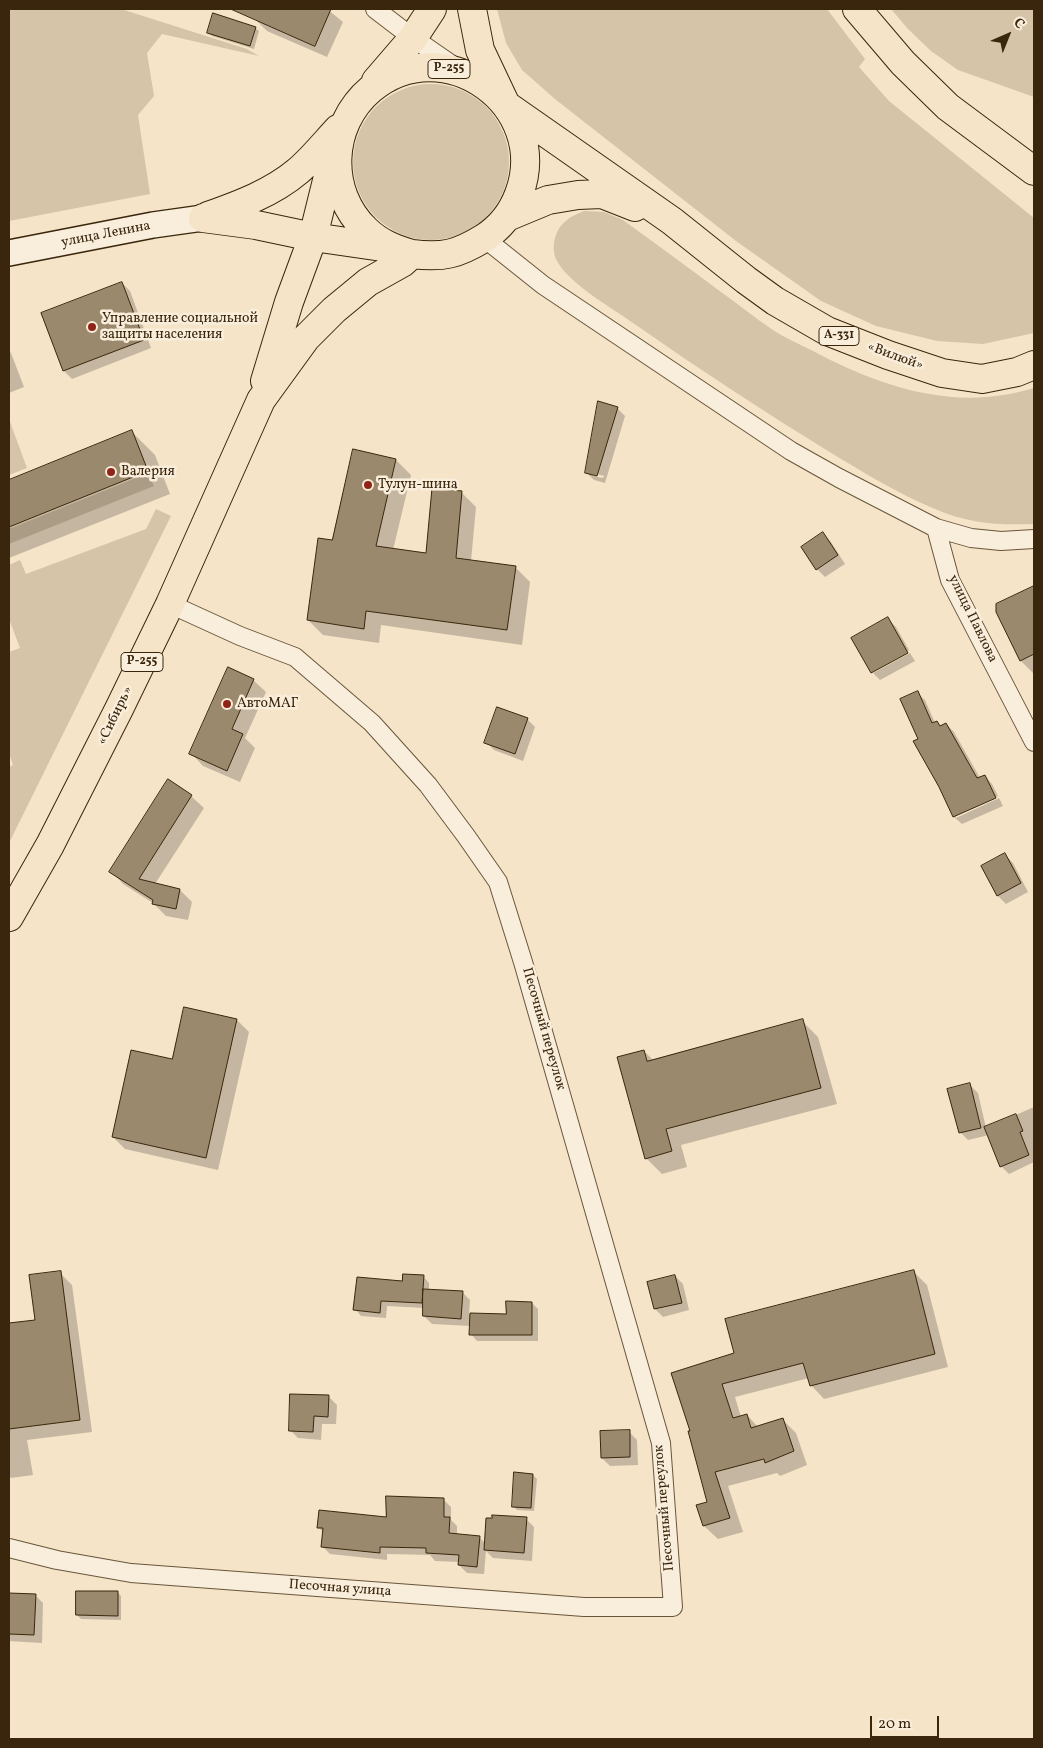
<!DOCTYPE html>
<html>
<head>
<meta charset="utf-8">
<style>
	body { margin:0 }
	#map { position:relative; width:1043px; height:1748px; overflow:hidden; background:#f6e4c8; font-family:Vollkorn,serif }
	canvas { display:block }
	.frame { position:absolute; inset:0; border:10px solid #39260c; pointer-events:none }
	.north { position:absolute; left:983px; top:10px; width:50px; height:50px; -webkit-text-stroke:4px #f9eddb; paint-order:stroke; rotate:44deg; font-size:14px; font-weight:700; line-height:20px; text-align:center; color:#39260c }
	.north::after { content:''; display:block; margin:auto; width:18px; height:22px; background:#39260c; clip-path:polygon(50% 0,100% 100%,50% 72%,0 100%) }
	.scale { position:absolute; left:870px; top:1716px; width:69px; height:22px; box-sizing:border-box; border:2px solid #39260c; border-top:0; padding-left:6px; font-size:15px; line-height:18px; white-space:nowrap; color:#39260c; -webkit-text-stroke:4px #f9eddb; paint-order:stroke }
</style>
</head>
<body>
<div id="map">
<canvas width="1043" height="1748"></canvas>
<div class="frame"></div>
<div class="north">С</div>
<div class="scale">20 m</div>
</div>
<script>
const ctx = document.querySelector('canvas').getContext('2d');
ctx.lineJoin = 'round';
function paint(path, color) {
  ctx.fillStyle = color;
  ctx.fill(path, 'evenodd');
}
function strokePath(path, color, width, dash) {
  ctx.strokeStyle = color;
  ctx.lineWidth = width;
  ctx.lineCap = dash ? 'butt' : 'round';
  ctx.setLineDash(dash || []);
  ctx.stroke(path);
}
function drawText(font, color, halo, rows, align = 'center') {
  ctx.font = font + ' Vollkorn,serif';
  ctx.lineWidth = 5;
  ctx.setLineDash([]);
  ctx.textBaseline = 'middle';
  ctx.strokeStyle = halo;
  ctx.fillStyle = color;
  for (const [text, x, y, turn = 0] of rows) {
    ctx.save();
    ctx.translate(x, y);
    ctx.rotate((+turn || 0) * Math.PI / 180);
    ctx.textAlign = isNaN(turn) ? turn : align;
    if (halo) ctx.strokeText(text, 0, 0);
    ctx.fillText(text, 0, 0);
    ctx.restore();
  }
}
paint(new Path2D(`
	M9,9H121L247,49L259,56L162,34L147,53L154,96L138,115L150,194L9,221Z
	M497,9H827L865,59L859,67L889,101L1034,218V333L983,344L937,341L876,326L821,301L736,241L555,99L522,70L506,43Z
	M891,9H1034V97L958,70L931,51L908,29Z
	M353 162a78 78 0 1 1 156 0a78 78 0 1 1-156 0Z
	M584,211L604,212L623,220C656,244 689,268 721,292C738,304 755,318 773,330C785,338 800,344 813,351C883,388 956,412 1034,388V524C996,525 970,524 935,509C898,494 863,472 828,451C763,411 699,369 636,325C614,309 569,284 557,261C550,248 555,228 567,220C571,216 578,214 584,211Z
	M9,419L27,468L9,475Z
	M148,473L154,486L9,544V529Z
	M156,509L171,516L9,843V767L13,765L9,753V652L20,648L9,619V565L20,560L26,574L146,529Z`), '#d6c4a8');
paint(new Path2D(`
	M260,9H327L343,22L327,57L267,31L255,19Z
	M255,28L259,31L254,49L212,36L208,32Z
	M122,283L130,291L151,348L72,379L64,371Z
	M9,351L11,353L24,387L9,393Z
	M617,408L625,416L605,483L594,480L586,472ZM593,473L604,476L603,478L593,476Z
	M132,432L155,455L170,494L9,558V481Z
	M354,450L396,460L411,475L393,550L427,555L461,492L476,507L471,561L515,567L530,582L522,645L381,625L379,643L323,635L308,620L333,542Z
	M823,534L831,542L845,564L825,577L817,569Z
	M1032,588L1034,591V672L1033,673L1021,661L997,611Z
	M888,619L896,627L909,650L873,671V673L853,638Z
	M910,653L915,661L880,680L873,673Z
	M253,680L266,692L245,738L255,748L240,782L203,766L191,753Z
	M917,693L925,700L935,723L936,722L941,727L946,724L954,732L980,778L985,776L992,784L998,796L956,815V818L999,798L1003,806L962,824L954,817L919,740Z
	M527,719L535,727L523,761L494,750L486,742Z
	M191,796L204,808L155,884L180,890L192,902L188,920L166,916L153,903L123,884L111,871Z
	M1005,855L1013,863L1028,892L1006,904L998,896L982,867Z
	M237,1020L249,1032L218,1170L125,1149L113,1137L173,1061Z
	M802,1021L818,1037L837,1104L681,1145L687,1167L662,1174L646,1158L644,1051L654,1061Z
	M970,1085L978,1093L986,1128L1034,1107V1162L1009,1174L1001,1166L989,1135L968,1140L960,1132Z
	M913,1271L927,1285L948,1367L824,1399L811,1385L809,1378L735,1397L741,1417L747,1415L758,1427L782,1419L796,1433L807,1465L780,1476L777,1473L728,1486L743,1532L718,1539L704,1526L708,1503L690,1432L735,1354Z
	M60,1273L72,1285L92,1432L27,1440L33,1475L11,1478L9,1475V1324L36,1321Z
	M423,1276L429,1283V1291L462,1292L470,1300L469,1314L507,1315L532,1303L538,1309V1341H477L471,1334V1326L432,1324L424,1316V1308L387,1306L386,1318L361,1316L355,1309L403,1283Z
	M675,1276L683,1284L689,1310L663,1317L655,1309Z
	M329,1397L337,1405L336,1424H322L321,1440L298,1438L290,1430Z
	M629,1432L637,1440L638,1465L610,1466L602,1458Z
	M533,1475L537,1479L534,1511L517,1510L513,1506Z
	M444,1500L451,1507V1520L457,1526V1535L479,1537L486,1544L526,1519L534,1527L532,1561L493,1558L486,1551L484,1574L467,1573L459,1565L460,1562L435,1561L430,1555L387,1554V1560L330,1554L322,1546L323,1532L318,1527L387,1518Z
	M117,1592L121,1596V1620L81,1619L77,1615Z
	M9,1594L35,1595L43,1603L42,1643L9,1641Z`), '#0003');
const building = new Path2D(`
	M231,9H331L315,46Z
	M213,13L256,27L250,46L207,33Z
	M122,282L144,340L63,371L41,313Z
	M598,401L618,407L597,476L585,473Z
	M132,430L148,471L9,527V480Z
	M353,449L396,459L376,546L426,553L432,488L462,491L456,558L516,566L507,630L366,611L364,629L307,620L318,538L332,540Z
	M823,532L838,555L816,570L801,547Z
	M1034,586V654L1020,661L996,612V604Z
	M888,617L908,653L871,673L851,638Z
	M228,667L254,679L232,729L243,734L227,771L189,754Z
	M918,691L932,723L937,721L940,726L946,723L977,778L985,775L996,798L953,817L939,787L913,741L918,739L900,699Z
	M497,707L528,718L515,754L484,743Z
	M168,779L192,795L139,879L180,889L176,909L152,904L153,900L109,872Z
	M1005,853L1021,883L997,896L981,866Z
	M184,1007L237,1019L206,1158L112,1137L131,1050L172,1059Z
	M803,1019L821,1088L666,1129L672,1151L645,1159L617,1057L644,1050L647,1061Z
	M970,1083L981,1128L959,1133L947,1089Z
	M1016,1114L1023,1131L1020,1132L1029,1155L1000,1167L984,1127Z
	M914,1270L935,1354L810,1386L803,1363L722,1384L733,1418L747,1414L751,1428L783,1418L794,1451L765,1463L764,1459L715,1472L730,1518L703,1526L696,1505L707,1502L688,1431H690L671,1373L734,1353L725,1319Z
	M61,1271L80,1420L9,1429V1323L35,1320L29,1275Z
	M403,1274L424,1275L422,1303L381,1301L380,1313L353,1310L357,1277L402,1281Z
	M675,1275L682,1303L654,1309L647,1282Z
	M423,1289L463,1291L461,1319L423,1316Z
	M506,1301L532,1302V1335H469L470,1313L506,1314Z
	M290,1394L329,1395L328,1417L314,1416L313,1432L289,1431Z
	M630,1430V1457L601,1458L600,1431Z
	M514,1472L533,1474L531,1508L512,1507Z
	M386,1496L444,1498V1517H450L449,1533L480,1536L477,1567L458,1565L459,1555L426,1553V1548L380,1547V1553L321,1547L323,1528H317L319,1510L386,1517Z
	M492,1515L527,1517L524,1553L484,1550L486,1518H492Z
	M76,1591H118V1616L76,1615Z
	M9,1593L36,1594L34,1635L9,1634Z`);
paint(building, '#9b896e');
strokePath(building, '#39260c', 1);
const street = new Path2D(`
	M375,9L413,38L455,67
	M484,238L543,285L791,451L839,478L936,528L971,538L1001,541L1034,539
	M936,528L950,580L1034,742
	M9,1548L57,1560L131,1573L584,1607H673L661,1443L523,962L498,882L466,836L428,785L372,723L295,657L240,636L170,604`);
const secondary = new Path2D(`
	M9,253L153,225L203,218`);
const highway = new Path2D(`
	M472,9L480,50L506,105L672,221L746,280L775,301L827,331L888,355L942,373L982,379L1017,372L1034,365
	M857,9L903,63L948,107L1034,171
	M376,81L413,38L432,9
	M208,216C239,205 272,193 298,171C312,159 325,143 338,129
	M507,217L548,200L578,195L602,194L635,207
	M203,218L256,225L313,237L389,248
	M265,381L289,302L313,237L332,160
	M9,917L50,845L119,709L170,604L261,400L306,338L334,310L368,282L402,263L412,254C443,258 458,254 484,238C501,227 512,213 519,194C552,105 444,28 371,89C328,125 326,192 366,230C379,243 395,249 412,254`);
strokePath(street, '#68563b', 20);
strokePath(secondary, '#39260c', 28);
strokePath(highway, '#39260c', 30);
strokePath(street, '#f9eddb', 18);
strokePath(secondary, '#f9eddb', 25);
strokePath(highway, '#f6e4c8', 28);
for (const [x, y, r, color] of [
	[92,327,5,"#8f2418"],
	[111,472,5,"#8f2418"],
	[368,485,5,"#8f2418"],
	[227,704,5,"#8f2418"]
]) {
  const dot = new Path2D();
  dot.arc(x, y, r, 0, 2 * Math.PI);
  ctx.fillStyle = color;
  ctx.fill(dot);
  strokePath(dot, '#f9eddb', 2);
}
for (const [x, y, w] of [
	[449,69,42],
	[839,336,40],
	[142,662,42]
]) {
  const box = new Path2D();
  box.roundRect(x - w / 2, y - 9.5, w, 19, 4);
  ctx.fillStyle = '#f9eddb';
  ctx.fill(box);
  strokePath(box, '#39260c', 1);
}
drawText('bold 12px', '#39260c', null, [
	["Р-255",449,69],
	["А-331",839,336],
	["Р-255",142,662]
]);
drawText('14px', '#39260c', '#f9eddb', [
	["улица Ленина",106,235,-11],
	["«Вилюй»",895,357,20],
	["улица Павлова",972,619,64],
	["«Сибирь»",116,716,-64],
	["Песочный переулок",543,1029,74],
	["Песочный переулок",665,1508,-95],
	["Песочная улица",340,1589,4]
]);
drawText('14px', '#39260c', '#f9eddb', [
	["Управление социальной",102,319],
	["защиты населения",102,335],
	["Валерия",121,472],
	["Тулун-шина",378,485],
	["АвтоМАГ",237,704]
], 'left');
</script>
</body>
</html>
